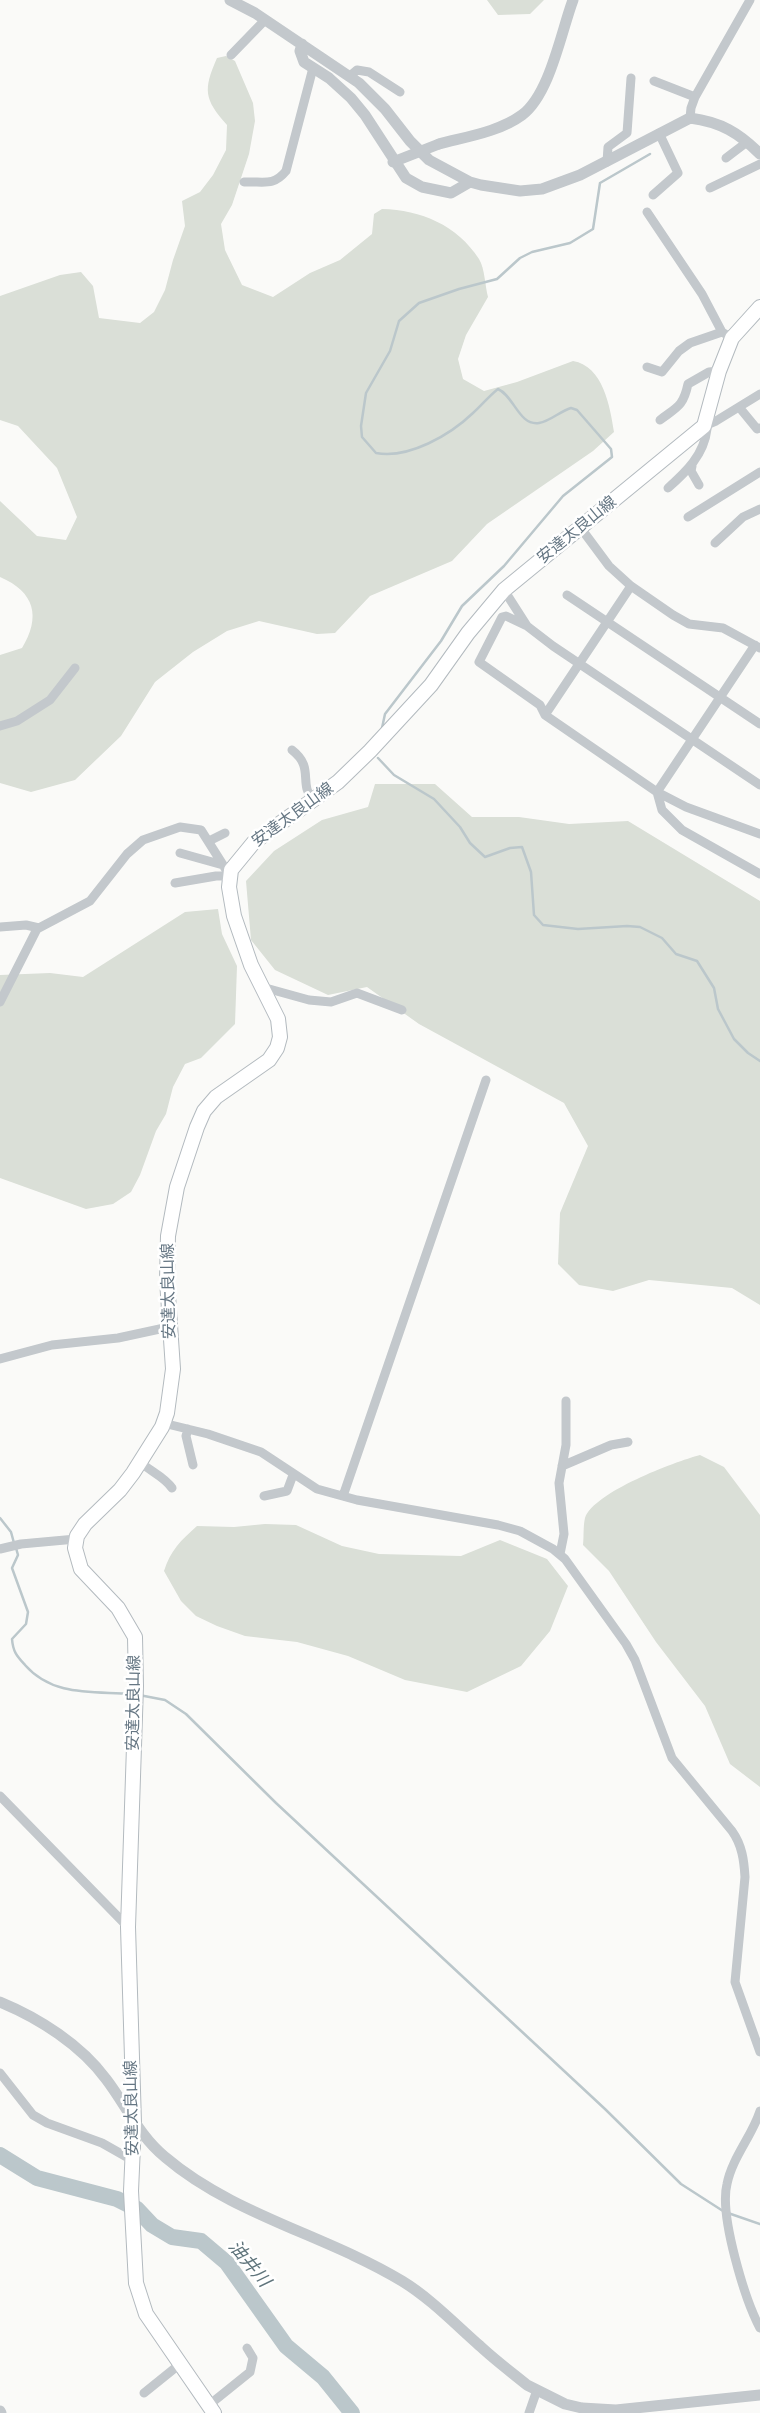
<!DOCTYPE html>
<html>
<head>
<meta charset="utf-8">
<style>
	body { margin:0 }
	canvas { display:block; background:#fafaf8 }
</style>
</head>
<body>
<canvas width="760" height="2413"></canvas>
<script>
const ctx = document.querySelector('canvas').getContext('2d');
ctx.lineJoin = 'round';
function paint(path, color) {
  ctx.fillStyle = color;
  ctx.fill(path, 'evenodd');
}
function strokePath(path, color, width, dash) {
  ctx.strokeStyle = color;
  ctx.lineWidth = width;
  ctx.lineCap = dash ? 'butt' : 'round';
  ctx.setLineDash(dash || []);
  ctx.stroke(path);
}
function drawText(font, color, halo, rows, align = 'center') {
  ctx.font = font + ' Karla,"Noto Sans JP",sans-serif';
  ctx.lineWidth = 5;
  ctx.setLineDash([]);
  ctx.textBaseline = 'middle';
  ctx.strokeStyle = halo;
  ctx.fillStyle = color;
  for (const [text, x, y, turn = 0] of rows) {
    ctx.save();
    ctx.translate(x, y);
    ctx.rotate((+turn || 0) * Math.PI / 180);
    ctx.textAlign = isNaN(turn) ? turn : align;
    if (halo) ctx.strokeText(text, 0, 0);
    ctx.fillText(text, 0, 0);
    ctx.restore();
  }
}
paint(new Path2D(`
	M487,0H544L530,14L498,15Z
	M226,56L235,61L253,103L255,121L249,154L232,205L221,224L225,250L242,285L273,297L310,273L340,260L372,234L374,214L382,209C421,210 457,225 479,259C485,269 485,286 488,297L466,335L458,359L463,379L484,391L517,382L573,361C603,366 610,406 614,432L593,451L487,524L452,561L370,596L335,633L317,634L259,621L227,631L193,652L155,682L121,736L75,780L31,792L0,783V655L22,648C41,617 35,592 0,577V501L37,536L66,540L77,517L57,468L18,426L0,420V296L60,275L81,272L93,286L99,318L140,323L154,312L165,290L173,260L185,226L182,201L200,192L213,175L226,150L227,125C204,99 203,90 217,58Z
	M375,784H435L472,817H519L569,824L628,821L760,901V1305L732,1288L649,1280L613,1291L579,1285L558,1264L560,1213L588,1146L564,1103L419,1024L367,987L328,995L275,970L251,940L246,881L274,851L322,820L368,807Z
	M218,909L222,934L237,966L235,1024L201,1058L185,1064L173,1087L166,1114L156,1131L140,1175L131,1192L113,1204L86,1209L0,1178V975L50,973L83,977L185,912Z
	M700,1455L724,1467L760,1515V1787L730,1764L705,1706L656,1642L609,1571L583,1545C584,1537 583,1526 585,1518C594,1492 674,1462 700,1455Z
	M265,1524L296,1525L342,1546L379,1554L461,1556L500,1540L547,1559L568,1586L550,1631L521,1666L467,1692L405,1680L348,1656L297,1642L245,1636L217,1626L196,1616L181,1601L164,1571C170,1551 181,1540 197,1526L234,1527Z`), '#dadfd7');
strokePath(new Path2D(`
	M382,728L385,714L441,641L462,606L504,566L563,496L612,457L611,449L577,410L571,408C560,411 551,421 539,423C519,426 514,396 498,389C488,397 482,405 473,413C450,435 409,459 376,453L362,437L361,426L366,393L390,351L399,321L419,303L459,289L497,279L520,258L532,252L570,243L593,229L600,183L650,154
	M378,758L394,775L434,799L460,827L470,843L485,857L510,848L522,847L531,872L534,915L543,925L578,929L627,926L640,927L662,938L676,954L697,961L714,988L718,1009L734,1039L748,1053L760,1061
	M0,1518L11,1532L14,1543
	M16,1548L18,1555L12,1568L28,1612L26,1624L12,1639C13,1652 17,1656 25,1665C53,1697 93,1691 131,1694
	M139,1695L165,1700L186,1714L276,1803L605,2109L681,2184L723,2211
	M728,2213L760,2224`), '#bbc7cb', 2.5);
strokePath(new Path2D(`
	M0,2155L37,2178L117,2199L137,2209L152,2225L172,2237L201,2241L227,2263L286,2346L323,2377L352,2413`), '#bbc7cb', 16);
const secondary = new Path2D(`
	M214,2413L146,2314L136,2283L131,2191L134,2123L128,1927L136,1686L135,1637L118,1608L81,1569L75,1548L77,1536L85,1524L120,1490L133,1473L162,1427L167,1413L173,1369L167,1280L168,1236L177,1187L197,1127L204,1111L216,1097L269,1060L277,1048L280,1037L278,1019L251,965L234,916L229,887L231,870L254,842L338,782L370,751L431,685L468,633L504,590L704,426L719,371L732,338L760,307`);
strokePath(secondary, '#b3babf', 16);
strokePath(new Path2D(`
	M231,55L265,20
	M350,76L357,70L369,72L400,92
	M654,81L695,97
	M690,118L691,108L695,97L750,0
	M726,158L747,142
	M607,162L608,147L627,133L631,78
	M244,182C263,181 273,187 286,171L313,68
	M710,188L760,164
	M653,195L678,173L659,133
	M647,212L702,294L722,332L732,338
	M647,367L662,372L679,351L690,343L722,332
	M739,407L757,429L760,428
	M660,420C677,407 683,407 688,384L709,372L719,371
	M692,466L691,471L699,485
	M668,488C686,472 704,455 707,429L704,426L716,421L760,394
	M688,517L760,472
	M580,527L609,566L631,586L673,615L689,624L723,628L760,648
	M715,543L743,517L760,509
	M504,590L527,626L553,646L760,785
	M567,595L760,724
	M527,626L506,616L502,617L479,662L540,705L545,715L631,586
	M755,645L657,792L662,810L682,830L760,874
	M545,715L657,792L686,807L760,834
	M0,726L17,721L50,700L75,668
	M292,750C315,768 298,782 313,801
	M209,841L225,833
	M180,853L223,865
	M175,883L216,876H230
	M0,927L26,925L39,928
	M262,987L309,1000L331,1002L357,993L402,1010
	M0,1002L37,929L90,901L127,854L143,840L180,827L201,830L230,876
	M0,1359L52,1345L118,1338L169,1327
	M163,1423L208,1434L261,1452L317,1489L357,1500L498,1525L520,1531L553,1549L565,1559L626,1644L635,1660L672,1758L732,1831C742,1845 744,1860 745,1877L735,1982L760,2052
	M188,1429L186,1436L193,1465
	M140,1462C150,1471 165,1477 172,1488
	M562,1466L611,1445L628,1442
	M264,1496L287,1491L293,1475
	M343,1496L486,1080
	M0,1549L21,1544L76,1539
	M560,1554L564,1534L559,1483L566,1445V1401
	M0,1796L128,1927
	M0,2073L33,2115L47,2123L102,2143L132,2160
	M760,2111C752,2136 732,2158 727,2184C719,2215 745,2300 760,2328
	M144,2393L180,2364
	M209,2405L250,2372L253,2358L247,2348
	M529,2413L537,2390`), '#c3c8cc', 9);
strokePath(new Path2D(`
	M230,0L255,13L359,83L385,109L410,141L429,160L470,182L481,185L520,191L542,189L580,175L690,118C721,122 739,133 760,154
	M302,44L300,51L304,62L329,78L351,98L365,115L406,178L422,187L451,193L470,182
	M439,144C465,137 499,132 522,115C550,94 561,32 573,0
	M0,2002C39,2018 81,2045 106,2079C126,2105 139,2136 165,2157C233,2215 326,2235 402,2281C430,2298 455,2324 480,2346C495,2360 511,2372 527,2385L565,2404L582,2408L616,2410L760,2395
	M0,2411L1,2413`), '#c3c8cc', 11);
strokePath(secondary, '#fff', 14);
strokePath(new Path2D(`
	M393,162L439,144`), '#c3c8cc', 11);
drawText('16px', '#657683', '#fff', [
	["安達太良山線",577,530,-39],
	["安達太良山線",293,815,-36],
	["安達太良山線",169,1291,-91],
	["安達太良山線",134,1703,-89],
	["安達太良山線",132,2108,-91]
]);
drawText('italic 18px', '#60757c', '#fff', [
	["油井川",249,2264,50]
]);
</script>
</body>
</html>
